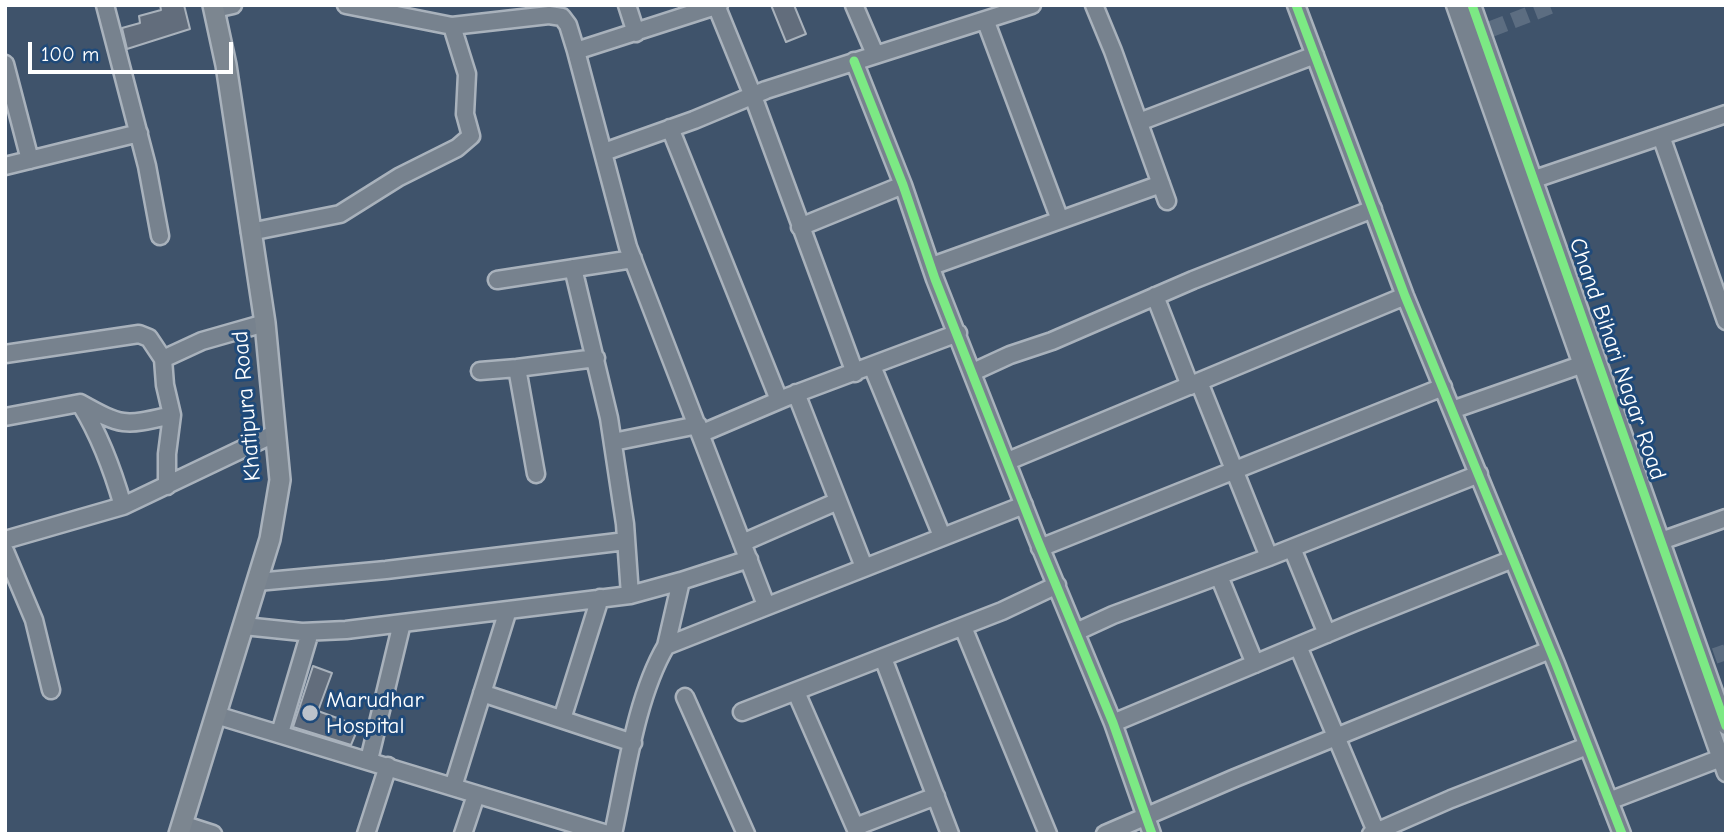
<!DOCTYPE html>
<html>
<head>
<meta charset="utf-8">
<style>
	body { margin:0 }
	#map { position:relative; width:1731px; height:839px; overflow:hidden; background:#3f536b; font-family:"Comic Neue",sans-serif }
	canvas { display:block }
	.frame { position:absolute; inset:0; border:7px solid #fff; pointer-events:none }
	.scale { position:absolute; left:28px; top:42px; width:205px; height:32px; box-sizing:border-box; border:4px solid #fff; border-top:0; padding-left:9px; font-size:21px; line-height:24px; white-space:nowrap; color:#fff; -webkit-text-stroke:5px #1f4a7a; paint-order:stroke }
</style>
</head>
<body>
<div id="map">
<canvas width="1731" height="839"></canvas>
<div class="frame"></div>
<div class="scale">100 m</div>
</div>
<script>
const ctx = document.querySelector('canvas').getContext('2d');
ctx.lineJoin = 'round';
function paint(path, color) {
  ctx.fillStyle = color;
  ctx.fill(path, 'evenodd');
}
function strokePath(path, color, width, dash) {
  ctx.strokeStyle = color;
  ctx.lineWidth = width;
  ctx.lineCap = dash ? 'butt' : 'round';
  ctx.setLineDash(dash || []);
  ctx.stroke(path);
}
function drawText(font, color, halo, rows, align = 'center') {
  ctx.font = font + ' "Comic Neue",sans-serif';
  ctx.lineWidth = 6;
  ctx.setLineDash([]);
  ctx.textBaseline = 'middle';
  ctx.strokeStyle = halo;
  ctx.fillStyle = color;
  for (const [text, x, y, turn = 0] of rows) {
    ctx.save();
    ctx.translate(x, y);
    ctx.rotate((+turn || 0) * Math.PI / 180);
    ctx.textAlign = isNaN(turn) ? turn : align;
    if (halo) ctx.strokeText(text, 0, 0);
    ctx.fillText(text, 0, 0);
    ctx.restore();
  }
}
const building = new Path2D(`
	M160,5H184L190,29L127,49L122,28L140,23L139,16L161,10Z
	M771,5H794L806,34L786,42Z
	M313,666L332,673L318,711L359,726L351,745L293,727Z`);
paint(building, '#626d7c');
strokePath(building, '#a9b2bc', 2);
strokePath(new Path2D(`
	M1468,38L1553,5
	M1692,664L1726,652`), '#5c6d81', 16, [16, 8]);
const minor = new Path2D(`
	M105,5L147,166L160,236
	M346,5L452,26L549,15L562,17L568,25L576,51L719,5
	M627,5L636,33
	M716,5L753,96L855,373
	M854,5L875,54
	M1094,5L1113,51L1167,201
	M1296,5L1405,296L1556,664L1622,834
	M1455,5L1726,773
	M1472,5L1726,726
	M215,9L233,5
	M986,22L1060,220
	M576,51L628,247L766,605
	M854,61L903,185L935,279L1037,539L1113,723L1152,834
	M5,64L30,160
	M1139,122L1315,55
	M670,128L779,400
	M1661,136L1726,321
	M604,152L694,120L766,90L1032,5
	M5,166L139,133
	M1526,182L1726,114
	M800,227L903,185
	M250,232L340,214L399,177L457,148L471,136L465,114L467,74L452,26
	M932,266L1161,184
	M573,268L609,418L625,524L630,595
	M497,280L633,259
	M1155,296L1190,386
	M5,354L139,334L149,338L163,359L202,341L265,323
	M163,359L165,385L172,415L167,454V486
	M872,366L942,536
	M480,371L517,368
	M973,372L1010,355L1052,341L1193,280L1373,209
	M1199,382L1269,557
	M796,393L864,567
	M81,405C100,436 113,471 123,506
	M1452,410L1592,361
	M5,417L80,403C123,427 124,426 172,415
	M700,434L787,397L958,333
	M613,442L698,425
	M1008,461L1405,296
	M536,474L517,368L596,358
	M5,540L123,506L276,433
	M1661,541L1726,518
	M742,543L838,501
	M1040,548L1443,387
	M1292,548L1327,634
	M5,551L34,620L51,690
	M1219,576L1255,664
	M257,582L386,570L626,541
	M244,626L302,632L346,630L630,595L681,581L749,559
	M963,627L1048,834
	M1076,632L1113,615L1269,557L1479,474
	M666,646L681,581
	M1298,646L1377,834
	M883,658L950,834
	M796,692L858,834
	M482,693L633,743
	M685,697L746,834
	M742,712L1002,611L1057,585
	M216,715L607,834
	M562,719L600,598
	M1113,723L1355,622L1513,559
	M280,733L310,632
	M369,760L402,623
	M453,787L508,610
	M1609,801L1721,758
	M182,824L213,834
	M855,827L936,796
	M366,834L388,766
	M463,834L476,795
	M613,834C626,775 636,697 666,646L1024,505
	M1105,834L1235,778L1550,650
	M1371,834L1451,799L1587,746`);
const major = new Path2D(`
	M179,834L270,539L280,480L265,323L226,65L213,5`);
strokePath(minor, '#a9b2bc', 21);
strokePath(major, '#a9b2bc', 24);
strokePath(minor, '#77828e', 16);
strokePath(major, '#7c8690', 19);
strokePath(new Path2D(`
	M1296,5L1405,296L1556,664L1622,834
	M1472,5L1726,726
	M854,61L903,185L935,279L1037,539L1113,723L1152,834`), '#7ce984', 9);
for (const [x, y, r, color] of [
	[310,713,9,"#bcc3cb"]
]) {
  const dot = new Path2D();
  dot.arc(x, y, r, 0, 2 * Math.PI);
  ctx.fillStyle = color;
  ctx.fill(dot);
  strokePath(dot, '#1f4a7a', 2.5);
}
drawText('23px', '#fff', '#1f4a7a', [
	["Chand Bihari Nagar Road",1617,359,71],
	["Khatipura Road",247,406,-95]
]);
drawText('23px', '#fff', '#1f4a7a', [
	["Marudhar",326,700],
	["Hospital",326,726]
], 'left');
</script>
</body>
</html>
